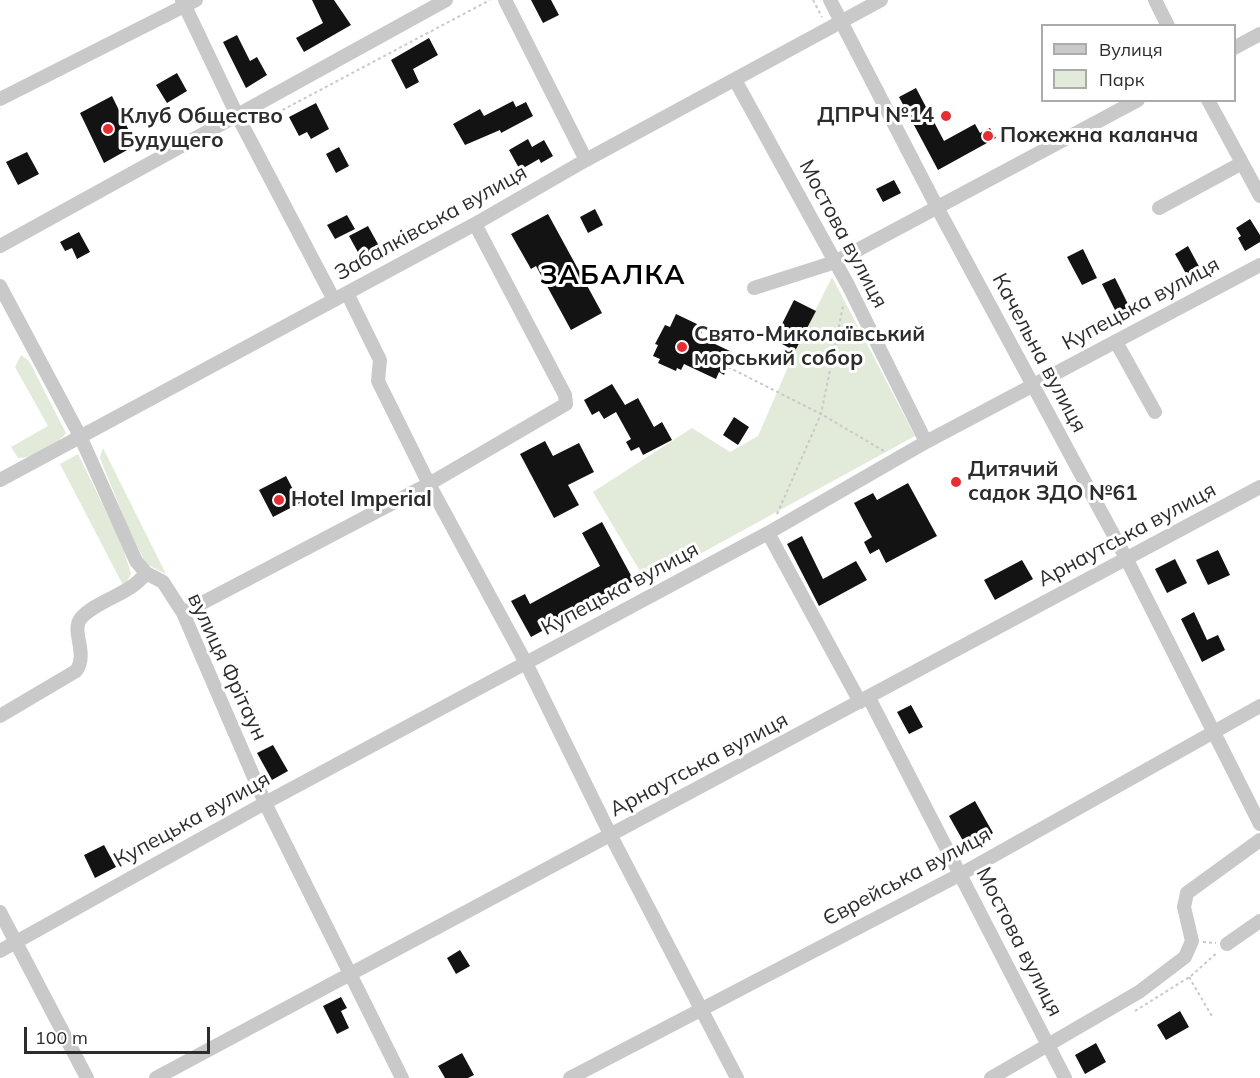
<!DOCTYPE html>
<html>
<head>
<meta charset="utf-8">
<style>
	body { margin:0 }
	#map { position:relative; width:1260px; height:1078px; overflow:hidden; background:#fff; font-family:Mulish,sans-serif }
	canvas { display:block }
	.legend { position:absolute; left:1041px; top:24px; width:195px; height:78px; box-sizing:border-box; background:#fff; border:2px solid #ababab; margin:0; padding:8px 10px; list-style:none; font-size:18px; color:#2c2c2c }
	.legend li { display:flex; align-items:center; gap:12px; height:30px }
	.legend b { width:30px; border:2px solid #ababab }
	.scale { position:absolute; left:24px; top:1027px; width:186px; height:27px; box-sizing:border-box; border:3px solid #2c2c2c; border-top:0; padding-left:8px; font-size:18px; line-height:21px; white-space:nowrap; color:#2c2c2c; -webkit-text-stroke:4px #fff; paint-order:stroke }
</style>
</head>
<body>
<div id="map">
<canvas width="1260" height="1078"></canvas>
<ul class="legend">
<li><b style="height:8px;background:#c9c9c9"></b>Вулиця</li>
<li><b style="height:16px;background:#e2ead9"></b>Парк</li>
</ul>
<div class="scale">100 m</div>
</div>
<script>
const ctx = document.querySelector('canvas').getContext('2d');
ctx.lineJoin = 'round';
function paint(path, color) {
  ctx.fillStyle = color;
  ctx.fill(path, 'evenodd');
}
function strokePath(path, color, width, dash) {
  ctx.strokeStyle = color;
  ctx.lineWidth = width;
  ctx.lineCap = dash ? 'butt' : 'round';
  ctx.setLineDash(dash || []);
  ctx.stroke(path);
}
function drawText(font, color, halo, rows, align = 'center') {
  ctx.font = font + ' Mulish,sans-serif';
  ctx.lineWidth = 6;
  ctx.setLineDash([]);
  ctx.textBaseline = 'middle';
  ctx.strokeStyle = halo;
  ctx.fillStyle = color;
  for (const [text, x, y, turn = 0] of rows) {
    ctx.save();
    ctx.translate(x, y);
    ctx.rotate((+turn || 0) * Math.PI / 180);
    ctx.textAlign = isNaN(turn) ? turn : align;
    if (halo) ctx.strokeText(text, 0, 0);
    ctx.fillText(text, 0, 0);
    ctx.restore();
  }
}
paint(new Path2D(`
	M832,277L915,436L647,583L593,492L692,428L730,452L758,436L795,351Z
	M21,355L29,361L66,433C55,446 35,458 18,458L11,447L48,426L15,367Z
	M103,448L166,574L146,564L127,525L100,458Z
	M78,454L122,544L131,574L124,587L60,464Z`), '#e2ead9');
paint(new Path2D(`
	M312,0H334L351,25L304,52L296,38L323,23Z
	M531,0H551L559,15L543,23Z
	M237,35L250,61L257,57L267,75L246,88L223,42Z
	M429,38L438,55L413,69L419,82L406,89L391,60Z
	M177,73L187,91L167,103L156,85Z
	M916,88L944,141L975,124L980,133L990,128L996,138L938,170L899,97Z
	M112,96L136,145L104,163L80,113Z
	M513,101L516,107L526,102L533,116L501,133L500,130L465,145L453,124L480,109L484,116Z
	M316,103L329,129L311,139L307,132L299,136L289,117Z
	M528,139L532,147L544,140L553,156L541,163L539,159L520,170L509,150Z
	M339,147L349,166L336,173L326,154Z
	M27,152L39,174L18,185L6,162Z
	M894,180L901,193L883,202L876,189Z
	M595,209L603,225L588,233L580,217Z
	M548,214L602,313L571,330L536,266L531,269L511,234Z
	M347,215L355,229L335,239L327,225Z
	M1250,219L1260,235V242L1245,251L1238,238L1241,236L1236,228Z
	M368,226L379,246L360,256L349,236Z
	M79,232L90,252L77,259L72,248L65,251L60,242Z
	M1188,246L1202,272L1189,279L1175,254Z
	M1083,249L1097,278L1082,285L1067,257Z
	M1115,278L1131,310L1118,316L1102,284Z
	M794,300L816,311L795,351L771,338L778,324L781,326Z
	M676,314L699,325L697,329L702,331L700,337L732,352L724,375L719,372L716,379L684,364L681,370L677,368L676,371L658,363L660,359L653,356L658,345L655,344L665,325L670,327Z
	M612,384L625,405L638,398L654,427L662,422L672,440L643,455L639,447L631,451L626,442L631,439L616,412L604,419L599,411L592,415L584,400Z
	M734,417L749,427L738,445L723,435Z
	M545,441L553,456L579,443L594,472L568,485L579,505L554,518L520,454Z
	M286,476L300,503L273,517L259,490Z
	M908,483L937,536L886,563L879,549L870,554L864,542L872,537L854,503L873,493L877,500Z
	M602,522L634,581L531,637L511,601L525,594L530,604L600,566L582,533Z
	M802,536L823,579L856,561L867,580L819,606L787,544Z
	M1218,550L1230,575L1208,585L1196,560Z
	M1175,559L1187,583L1167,593L1155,569Z
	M1022,560L1033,579L995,600L984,580Z
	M1194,612L1207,640L1218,635L1225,650L1202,662L1181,619Z
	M911,705L923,727L909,734L897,712Z
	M273,745L288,771L272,780L257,753Z
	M975,801L993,833L967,848L949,816Z
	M104,845L116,867L95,878L84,855Z
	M460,950L470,966L456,974L447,958Z
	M341,997L347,1008L341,1011L349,1028L337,1034L323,1006Z
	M1180,1011L1189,1027L1166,1040L1157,1025Z
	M1096,1043L1106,1062L1085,1074L1075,1055Z
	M462,1053L474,1075L468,1078H445L438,1066Z`), '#131313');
strokePath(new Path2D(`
	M813,0L822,17
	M256,124L490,0
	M728,367L821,414L884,451
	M777,514L821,414L843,306
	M1203,942L1216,943
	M1189,977L1213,1018
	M1135,1011L1191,976L1218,952`), '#c9c9c9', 2, [3, 3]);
strokePath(new Path2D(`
	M182,0L237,115L334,300
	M505,0L586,160
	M830,0L938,209L1126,558L1260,824
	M1155,0L1168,26
	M1234,48L1260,34
	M735,80L848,285L926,442
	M0,99L196,0
	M1208,100L1260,196
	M1159,208L1242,163
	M0,246L446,0
	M0,286L80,436L136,561L146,573L163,582L183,613L265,803L402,1078
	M754,288L835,262L1138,100
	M347,293L380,360L378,381L429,484L526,663L611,836L737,1078
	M1116,342L1155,412
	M0,480L475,224L586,160L881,0
	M768,533L860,702
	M183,613L429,484L566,404L565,395L475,224
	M869,698L1065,1078
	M0,716L76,671C89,653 70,631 81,618C98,599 129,596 146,573
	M0,912L87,1078
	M1227,944L1260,921
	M0,951L265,803L768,533L926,442L1260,265
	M156,1078L1260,487
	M570,1078L961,874L1260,706
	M991,1078L1139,992L1185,957L1192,941L1184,907L1187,893L1260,840`), '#c9c9c9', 14);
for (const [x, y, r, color] of [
	[946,116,6,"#e52d32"],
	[108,129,6,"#e52d32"],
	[988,136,6,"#e52d32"],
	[682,347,6,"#e52d32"],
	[956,482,6,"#e52d32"],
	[279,500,6,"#e52d32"]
]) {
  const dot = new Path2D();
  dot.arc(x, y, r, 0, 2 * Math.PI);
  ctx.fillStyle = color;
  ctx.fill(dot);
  strokePath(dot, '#fff', 2);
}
drawText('bold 21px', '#2c2c2c', '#fff', [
	["ДПРЧ №14",934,116,"right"],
	["Клуб Общество",120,117],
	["Будущего",120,141],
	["Пожежна каланча",1000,136],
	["Свято-Миколаївський",694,335],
	["морський собор",694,359],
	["Дитячий",968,470],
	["садок ЗДО №61",968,494],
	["Hotel Imperial",291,500]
], 'left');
drawText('21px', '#2c2c2c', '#fff', [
	["Забалківська вулиця",431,223,-29],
	["Мостова вулиця",843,234,62],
	["Купецька вулиця",1141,304,-28],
	["Качельна вулиця",1039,353,62],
	["Арнаутська вулиця",1127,535,-28],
	["Купецька вулиця",620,589,-28],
	["вулиця Фрітаун",227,667,65],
	["Арнаутська вулиця",699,765,-28],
	["Купецька вулиця",192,820,-29],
	["Єврейська вулиця",907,877,-28],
	["Мостова вулиця",1019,942,63]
]);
ctx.letterSpacing = '1.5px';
drawText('bold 27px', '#000', '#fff', [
	["ЗАБАЛКА",613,276]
]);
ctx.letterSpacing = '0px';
</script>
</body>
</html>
